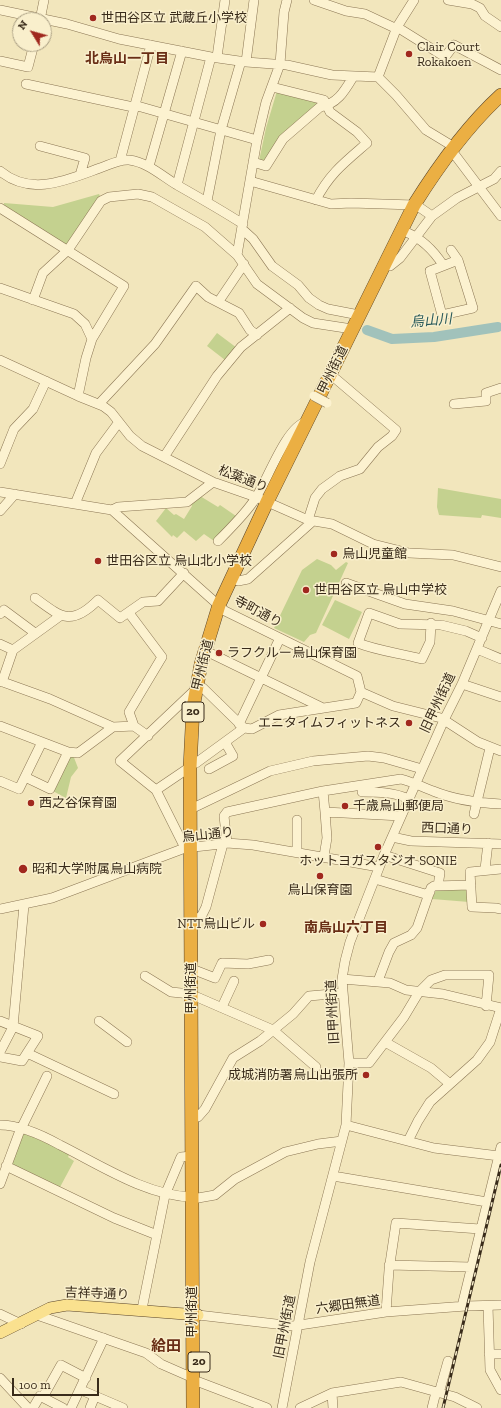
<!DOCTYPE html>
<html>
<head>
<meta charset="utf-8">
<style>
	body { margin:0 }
	#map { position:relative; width:501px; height:1408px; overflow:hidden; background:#f2e6bc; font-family:"Zilla Slab",serif }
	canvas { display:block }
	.north { position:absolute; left:12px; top:12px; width:40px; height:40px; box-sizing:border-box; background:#f9efcc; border:1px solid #aca185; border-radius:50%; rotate:307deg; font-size:11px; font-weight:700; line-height:16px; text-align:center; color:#392b1a }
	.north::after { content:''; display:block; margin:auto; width:14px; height:18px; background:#a0281e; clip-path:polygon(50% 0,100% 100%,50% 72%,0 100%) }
	.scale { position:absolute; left:12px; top:1378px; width:87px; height:18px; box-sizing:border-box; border:2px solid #392b1a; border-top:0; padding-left:5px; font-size:12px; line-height:14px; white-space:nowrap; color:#392b1a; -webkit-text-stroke:3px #f9efcc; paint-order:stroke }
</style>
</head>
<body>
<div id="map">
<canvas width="501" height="1408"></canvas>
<div class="north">N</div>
<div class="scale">100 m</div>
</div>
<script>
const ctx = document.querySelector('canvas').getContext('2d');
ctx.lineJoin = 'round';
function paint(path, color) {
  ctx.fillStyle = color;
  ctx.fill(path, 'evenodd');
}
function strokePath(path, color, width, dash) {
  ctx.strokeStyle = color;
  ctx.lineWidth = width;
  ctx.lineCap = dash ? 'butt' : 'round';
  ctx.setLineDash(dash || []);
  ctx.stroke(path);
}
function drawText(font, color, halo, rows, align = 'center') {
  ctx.font = font + ' "Zilla Slab","Noto Sans JP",serif';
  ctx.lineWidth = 3;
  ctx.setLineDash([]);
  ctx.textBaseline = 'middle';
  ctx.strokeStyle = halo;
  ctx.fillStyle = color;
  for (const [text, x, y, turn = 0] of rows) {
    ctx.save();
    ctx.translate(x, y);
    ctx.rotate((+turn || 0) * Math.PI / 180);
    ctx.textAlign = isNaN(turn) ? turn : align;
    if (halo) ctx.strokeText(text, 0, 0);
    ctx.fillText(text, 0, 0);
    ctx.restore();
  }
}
paint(new Path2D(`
	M277,91L323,101L266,161H259L266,128Z
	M99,194L100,196L68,244H65L4,205V203L53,207Z
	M217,333L237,348L225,360L207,346Z
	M438,488L501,499V518L482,515L481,518L439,515L437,507Z
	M200,496L218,507L220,505L236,516L214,541L204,534L196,541L184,531L177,538L173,535L172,537L156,521L166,508L174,515L176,514L184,519L192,506L190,503Z
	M317,559L331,565L336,570L346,562L348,563L316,633L310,635L304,642L274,628L302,570Z
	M335,600L362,612L349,639L322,625Z
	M68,755H73L78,768L71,777L66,798L51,790Z
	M466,887L469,902L432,899L436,890Z
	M23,1133L70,1153L68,1157L74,1161L59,1189L10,1165Z`), '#c4d18f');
strokePath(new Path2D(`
	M367,330L392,339L434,337L498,327`), '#a1c2bb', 10);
const minor = new Path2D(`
	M314,0L346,11L365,14L397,29
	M448,0L472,4L480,8L485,16L501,27
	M0,10L67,24L119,39L211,57L246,62L287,65L332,75L378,77
	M40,20L44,0
	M397,27L445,57L454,45L501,70
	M217,57L225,0
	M0,61L28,67L34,44
	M246,62L254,0
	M378,77L396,95L426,130L454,147
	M378,77L397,27L414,0
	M26,84L133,107
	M272,87L324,100L330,112L357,132L367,143C345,162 329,174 316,200
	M134,105L257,140
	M40,146L85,158L80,175
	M455,155L501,216
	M120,161L151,45
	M253,162L266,166L283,139L320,107C337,104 344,92 353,77
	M149,166L182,51
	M0,171C31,197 67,180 100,168C109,165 119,159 129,160C147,162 162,176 177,185C200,198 221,210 243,224
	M250,181L331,204L351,203L414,205
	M177,185L211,57
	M207,201L221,130L241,61
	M419,207L432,216
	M0,208L124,286L92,339L86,358L78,396
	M242,229L253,239L272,266L298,285L309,298L319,305L328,309L359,315
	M406,232C422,239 434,251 443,265
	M451,250L458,260L473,308L442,315L430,271L458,260
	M237,255L257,140L266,102L280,64L284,12L287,0
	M390,266L400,258L432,216L457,198L494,179L501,171
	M0,288L74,314L85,324L92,339
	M221,298L244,264
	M33,300L43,273L68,250L101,201L109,197L138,194L152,197L205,227L237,255L257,284L303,318L313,323L352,329
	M0,360L78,396L103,406L111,412L130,436L142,446L213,482L256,497L308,520L332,524L373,544L409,553L453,555L501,567
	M99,404L155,344L196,286L208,297L239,313L250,330L257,335
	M454,404L486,401V393L501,388
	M164,457L217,376L241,347L290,308
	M0,464L14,429L33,409L46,381
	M0,492L112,510L225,611L357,676L361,692L393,706L441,718L478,742L501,751
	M75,504L96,453L119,422
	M112,510L118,507L187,502L213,482
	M0,511L15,494
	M308,520L315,498L322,489L340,476L360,469L378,447L392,436L396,430L336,379
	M218,541C230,529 243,516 253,502C266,485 285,427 306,422
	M238,581L248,579L313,521
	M346,583L405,604L453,611L501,624
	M35,598C61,617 71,627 98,600L120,618L143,602L158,601L184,573
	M129,613L162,657L129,712L134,726
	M0,614L4,610L35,633
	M431,623L430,642L422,659C400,653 378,651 358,643L369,613L400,624L441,625L466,631L482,638
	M0,644L13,650
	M477,649L501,659
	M210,653L323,708
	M0,681L50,699L113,727L134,726L148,736
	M2,682L13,650L60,616
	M462,684L501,697
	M203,688L244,728L252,729L279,715L356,703L361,692
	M239,724L280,638
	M0,726L68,752L78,753L113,727
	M196,763L244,728
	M209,769L233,756L225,742
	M25,777L50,789L68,752
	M0,781L19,789L42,742
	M156,790L190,767
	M323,791L325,812
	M362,792C379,792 393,792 409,799
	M195,807L270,771L313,761L368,756L384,758L422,769
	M474,814L490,748
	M297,820V852
	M392,837L411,841L501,844
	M227,843L224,816L227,812L323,791L401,779C413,782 422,787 433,791C455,800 478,803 501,804
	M185,848L156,790L120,761L196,689
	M384,855L440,873L438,886
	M324,856L327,838L325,812L401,816
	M485,869L488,843
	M501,869L470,872L472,907L496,908L501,909
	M375,879L425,894L430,892
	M0,909L52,898L185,848L212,845L227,843L253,845L379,867
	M196,921L202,915L206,907L223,844
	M197,971L215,978L222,963L248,964L269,960
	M145,976L171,992L191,994
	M342,979L390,983L406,990L443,994L501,1008
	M378,981L389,952L394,943L411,935L417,928L431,888L434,886L471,885
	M197,997L273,1030L316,1067
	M222,1007L234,981
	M0,1021L38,1036L22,1061L0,1057
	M99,1021L127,1042
	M385,1042L431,1068L450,1084
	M0,1052L13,1027L24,905
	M27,1053L114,1094
	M349,1063H369L404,1017L419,992L431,980L445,975H489L486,1006
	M198,1117L205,1109L233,1058L260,1041L293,1014L309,996L343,993
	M0,1125C21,1125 42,1135 60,1145C100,1165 147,1196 192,1197
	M346,1125L434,1148L499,1156
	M408,1141L418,1121L430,1102L477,1060L490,1042L501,1008
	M6,1166L114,1218L157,1235
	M333,1176L487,1202
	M0,1184L19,1133L47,1076
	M198,1198L215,1195L235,1179L285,1152L318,1144L342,1141
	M389,1265L471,1267
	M462,1306L501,1147
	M488,1306L490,1370L501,1390
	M142,1309L165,1195L181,1157L192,1156
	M386,1312L389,1270L396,1223L480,1229
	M0,1314L21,1324
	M37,1315L146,1353L161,1364L193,1378
	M198,1315L293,1326L386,1312L466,1306L501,1305
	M489,1354H501
	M0,1378L28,1408
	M199,1382L267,1408
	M81,1390L123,1408
	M332,1393L333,1408
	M439,1393L448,1361
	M43,1397L61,1365L86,1378
	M33,1408L40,1396L63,1408
	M71,1408L104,1338
	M90,1408L95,1396
	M282,1408L310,1262L346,1125L349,1063L342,979L345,961L350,942L384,855L444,720L462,684L501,591
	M300,1408L332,1393L401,1382L455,1397L477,1408
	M432,1408L436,1392`);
const major = new Path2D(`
	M0,1333L50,1308L67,1305L198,1315`);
const highway = new Path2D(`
	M193,1408L190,767L193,708L201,664L219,605L267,502L414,205C439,165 466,127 501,95`);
strokePath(minor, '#8b7654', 10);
strokePath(major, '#584329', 12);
strokePath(highway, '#584329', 14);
strokePath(minor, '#fcf2d0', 9);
strokePath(major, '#fae18f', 11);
strokePath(highway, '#ebaf43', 13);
const rail = new Path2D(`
	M443,1408L501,1165`);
strokePath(rail, '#392b1a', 3);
strokePath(rail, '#f9efcc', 1.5, [4.5]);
const minorBridge = new Path2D(`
	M314,396L327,403`);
strokePath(minorBridge, '#8b7654', 10, []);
strokePath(minorBridge, '#fcf2d0', 9);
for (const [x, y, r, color] of [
	[93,18,4,"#a0281e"],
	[409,54,4,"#a0281e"],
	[334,554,4,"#a0281e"],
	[98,561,4,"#a0281e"],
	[306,590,4,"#a0281e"],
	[219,653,4,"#a0281e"],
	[409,723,4,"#a0281e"],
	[31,803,4,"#a0281e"],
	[345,806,4,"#a0281e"],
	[378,847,4,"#a0281e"],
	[23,869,5,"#a0281e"],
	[320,876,4,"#a0281e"],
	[263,924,4,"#a0281e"],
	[366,1075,4,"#a0281e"]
]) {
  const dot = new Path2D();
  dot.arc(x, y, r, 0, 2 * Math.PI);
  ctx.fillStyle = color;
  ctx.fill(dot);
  strokePath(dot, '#f9efcc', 1.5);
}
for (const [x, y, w] of [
	[193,712,22],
	[199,1362,22]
]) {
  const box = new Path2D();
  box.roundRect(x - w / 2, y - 10, w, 20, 3);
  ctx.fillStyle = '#f9efcc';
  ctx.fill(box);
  strokePath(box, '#392b1a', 1);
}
drawText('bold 12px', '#392b1a', null, [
	["20",193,712],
	["20",199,1362]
]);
drawText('13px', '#392b1a', '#f9efcc', [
	["世田谷区立 武蔵丘小学校",101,18],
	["Clair Court",417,47],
	["Rokakoen",417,62],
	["烏山児童館",342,554],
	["世田谷区立 烏山北小学校",106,561],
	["世田谷区立 烏山中学校",314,590],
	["ラフクルー烏山保育園",227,653],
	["エニタイムフィットネス",401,723,"right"],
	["西之谷保育園",39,803],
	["千歳烏山郵便局",353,806],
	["ホットヨガスタジオ SONIE",378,861,"center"],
	["昭和大学附属烏山病院",32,869],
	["鳥山保育園",320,890,"center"],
	["NTT烏山ビル",255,924,"right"],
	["成城消防署烏山出張所",358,1075,"right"]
], 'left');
drawText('13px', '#392b1a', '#f9efcc', [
	["甲州街道",333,370,-64],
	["松葉通り",243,479,21],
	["寺町通り",258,612,28],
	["甲州街道",203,665,-76],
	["旧甲州街道",438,703,-65],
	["西口通り",447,829,2],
	["烏山通り",208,835,-6],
	["甲州街道",191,988,-90],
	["旧甲州街道",333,1012,-93],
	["吉祥寺通り",97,1294,2],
	["六郷田無道",348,1305,-8],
	["甲州街道",192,1312,-90],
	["旧甲州街道",285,1327,-79]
]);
drawText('bold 14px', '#692e16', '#f9efcc', [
	["北烏山一丁目",127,59],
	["南烏山六丁目",346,928]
]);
drawText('italic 14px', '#28595a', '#f9efcc', [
	["烏山川",431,321,-5]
]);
drawText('bold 15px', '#692e16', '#f9efcc', [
	["給田",166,1347]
]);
</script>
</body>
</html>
